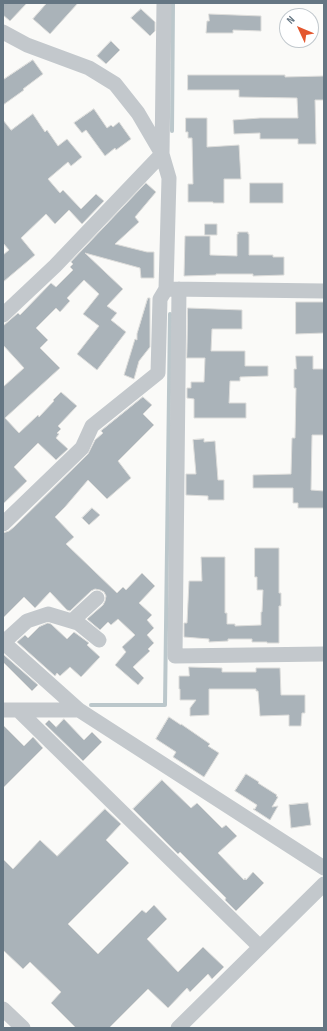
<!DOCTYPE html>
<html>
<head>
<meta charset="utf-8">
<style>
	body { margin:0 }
	#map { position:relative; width:327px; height:1031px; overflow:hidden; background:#fafaf8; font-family:"Sofia Sans Condensed",sans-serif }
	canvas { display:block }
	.frame { position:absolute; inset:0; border:4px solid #657683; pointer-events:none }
	.north { position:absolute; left:279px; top:8px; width:40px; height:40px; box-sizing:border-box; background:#fff; border:1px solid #c1c8cd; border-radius:50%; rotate:314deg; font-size:11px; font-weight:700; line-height:16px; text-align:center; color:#657683 }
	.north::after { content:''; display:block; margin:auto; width:14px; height:18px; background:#e4572e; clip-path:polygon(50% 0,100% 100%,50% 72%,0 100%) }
</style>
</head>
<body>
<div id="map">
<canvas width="327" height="1031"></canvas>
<div class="frame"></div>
<div class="north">N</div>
</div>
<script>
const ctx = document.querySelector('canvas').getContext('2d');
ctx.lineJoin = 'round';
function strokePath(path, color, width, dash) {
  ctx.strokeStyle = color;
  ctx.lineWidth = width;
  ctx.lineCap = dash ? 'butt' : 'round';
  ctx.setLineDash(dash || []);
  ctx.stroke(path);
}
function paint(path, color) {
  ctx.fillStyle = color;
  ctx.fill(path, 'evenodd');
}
strokePath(new Path2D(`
	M172,131L173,3
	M91,705H165L170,314`), '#bbc7cb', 4);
const building = new Path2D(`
	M3,3H27L10,21L3,15Z
	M47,3H78L50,34L33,19Z
	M141,9L155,22V31L150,36L131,18Z
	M209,14L261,16V31L233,30V33H206L207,21H209Z
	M111,41L120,50L106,64L97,56Z
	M33,60L43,74L23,89L24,90L3,105V80Z
	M188,75H285V77L324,76V100H315L316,144H298V139H260V133L234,134L233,120L260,118H298L297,98L239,97V90H188Z
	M94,109L107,128L111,125L113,127L119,122L131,139L116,150L115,148L105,156L86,130L82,133L74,123Z
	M33,114L45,132L47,130L58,146L67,139L82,157L71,166L68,162L48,179L60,193L63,190L81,209L96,194L104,201L82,224L69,210L55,224L46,214L21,238L35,255L3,282V255L9,250L3,243V120L11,130Z
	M186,118H207V147L239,145L241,179H224V203H213V202H188V184H193L192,138H188V132H186Z
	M146,183L156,192L135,217L139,222L115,244L147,252H154V278H141L140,268L85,253L123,289L107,306L117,313L111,320L126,332L97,370L77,354L99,326L83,314L99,294L84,280L67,298L70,301L60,312L56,308L36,328L48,340L40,348L60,368L5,418L19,433L38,415L39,417L54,401L53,400L61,392L77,406L58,426L61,429L57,433L59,434L56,438L68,449L56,460L38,443L14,467L27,481L3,504V387L24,368L3,345V326L18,313L20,315L51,283L56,287L73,270L70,267L73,264L71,262Z
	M250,183H283V203H250Z
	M205,224H217V235H205Z
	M238,232H248V234H249V255H273V257H284V275L253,276V274H216V275L184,276L185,236H210V255L237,256V234H238Z
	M148,298H150V347L139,361L134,379L124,375L135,339L137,340V334Z
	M296,302H324V333L296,334Z
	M188,308L242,310V329H212L211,351H245V366H268V376L240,377V381H230L229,403H246V418H194V399L187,398V388H191V382H204L205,358H187Z
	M296,356H313V369H324V435H312L311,490L324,491V508H298V503H293V488H253V475L291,474L292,438H295L296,388H294V369H296Z
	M143,397L152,405L143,414L154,425L118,461L131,478L107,499L88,480L65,507L55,517L74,537L66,544L117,593L123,587L126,590L142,573L155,586L139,603L152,615L147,620L154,628L147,635L154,643L148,649L150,651L133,667L144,678L138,685L115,665L126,652L122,647L135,635L118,619L111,625L108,622L100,630L87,619L103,605L105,601L106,596L104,592L100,590L95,589L91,591L70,611L67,610L50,592L35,608L24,597L3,618V533L9,531L14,527L88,454L95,440L103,433L101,431Z
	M204,439V442L215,441L218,480H224V500H208V496L186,495V474H196L193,440Z
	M92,508L100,515L89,525L82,518Z
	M255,548H279V593H281V606H279V643H267V642H252V639H228V641L209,642V639L184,637V623H187L189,581H202L201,557H225V613H227V624H235V626L261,625V612H262L263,590H257V577H255Z
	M48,623L51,624L67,639L74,632L89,643L87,645L100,657L81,677L70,667L60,676L57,673L55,676L17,642L25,635L28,638L39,627Z
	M4,655L38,685L32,691L3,662Z
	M189,667L222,668V672H256V668H280L281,695H305V713H302L301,726H289V715L260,716L258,691H256V689H209V715L190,716V708L196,700H180V689H179V676H189Z
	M169,717L181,725V724L210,744L208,746L219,753L204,777L173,757L176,752L156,739Z
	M64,719L84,740L92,732L102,742L83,761L45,724L49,720L56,727Z
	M3,725L24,746L33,737L43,748L3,788Z
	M246,774L259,782L258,783L277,795L276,796L278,797L272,807L278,806L270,820L253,809H255L257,805L235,791Z
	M162,780L191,808L197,803L222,828L226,825L237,836L218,853L244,880L245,878L246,880L253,872L264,883L236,911L225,900L226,898L180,852L178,854L133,809Z
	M308,803L311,825L291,828L289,805Z
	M105,809L121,824L106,840L129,863L68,924L98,954L142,910L146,913L154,905L167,919L147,939L178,972L203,947L224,967L212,979L208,974L190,992L187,988L168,1008L148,989L109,1028H76L51,1003L61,992L30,962L23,969L3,950V859L13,869L40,840L57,856Z`);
paint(building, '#aab3b9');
strokePath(building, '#dcdcda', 1);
strokePath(new Path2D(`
	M3,32L27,45L89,68L115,84L138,113L162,154
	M169,289L324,291
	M179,289L175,656L324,654
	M3,315L55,266L162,154
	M3,524L82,448L92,426L158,373L160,299L166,289L169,178L162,154L164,3
	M72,621L97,598
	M3,642L79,710L324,868
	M4,642L27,621L48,614L78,623L99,640
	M3,710H79
	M18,710L260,947
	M3,1009L23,1028
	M178,1028L324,884`), '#c3c8cc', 15);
</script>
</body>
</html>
